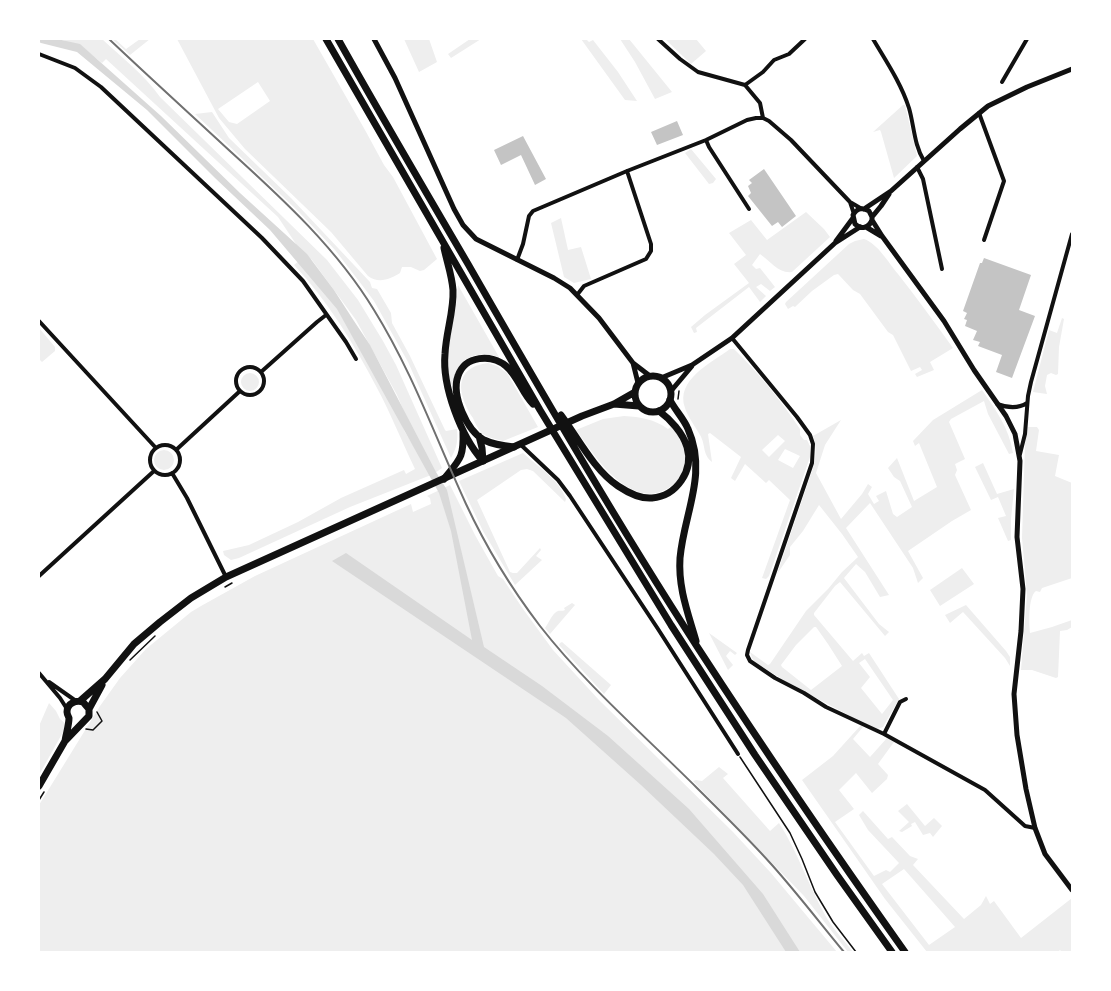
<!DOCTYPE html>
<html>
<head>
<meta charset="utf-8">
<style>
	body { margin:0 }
	#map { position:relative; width:1111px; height:991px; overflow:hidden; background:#fff; font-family:"PT Sans",sans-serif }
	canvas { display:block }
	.frame { position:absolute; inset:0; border:40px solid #fff; pointer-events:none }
</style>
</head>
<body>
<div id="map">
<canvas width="1111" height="991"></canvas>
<div class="frame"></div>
</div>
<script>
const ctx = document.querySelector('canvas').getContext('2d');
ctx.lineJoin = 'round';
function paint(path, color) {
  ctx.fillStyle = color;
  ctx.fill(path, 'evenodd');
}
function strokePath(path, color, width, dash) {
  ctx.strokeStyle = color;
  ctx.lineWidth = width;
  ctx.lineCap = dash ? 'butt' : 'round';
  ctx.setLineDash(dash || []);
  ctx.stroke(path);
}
paint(new Path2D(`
	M60,39H102C121,57 145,75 160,97L327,260L358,300L383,341L396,365L442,468L435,473L412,430L397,395L356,320L312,260L295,246L296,244L278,217L106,59L102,63L82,47Z
	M112,39H115L126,49L140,39H150L130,55Z
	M177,39H313L365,130L384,165L393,177L437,259L424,270L420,271L411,267H402L400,273C390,279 379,284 368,276L331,232L245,149L219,118ZM258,82L270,101L237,124L229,122L218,109Z
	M404,39H429L437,62L419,72Z
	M470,39H481L451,58L448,54Z
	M581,39H586L589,42L593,40L618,72L637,101L625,100Z
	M620,39H629L672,92L655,99L635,62Z
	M665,39H696L706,51L691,64Z
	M903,105H905L917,156L894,178L881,132L880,130L873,132Z
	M212,112L229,138L291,198L370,282L372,288L377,289L391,313L392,323L410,356L445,430L446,431L457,429C458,440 457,448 451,458L408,362L374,301L365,289L335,250L298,211L195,114Z
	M691,149L716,179L713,183L709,184L685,153Z
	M806,212L824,229L830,237L792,272C779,274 770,261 760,254L752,265L756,269L760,268L775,287L770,291L761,284L756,287L766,296L760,302L749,287L696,328L697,332L694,333L691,327L705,315L749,283L734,264L746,255L729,233L751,220L767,240Z
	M561,218L568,250L581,247L591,279L574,283L564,277L551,223Z
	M864,239C878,244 888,262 898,274C917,298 935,323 953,348L930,362L934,370L917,377L915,374L922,370L920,367L911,371L893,335L888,332L860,294L853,290L838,274L834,275L812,291L795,307L793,306L788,309L785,304L786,302L849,244L855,241Z
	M300,260L329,294L395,410L405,432L431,475L350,507L239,558L231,560L224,555L223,551L249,545L298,522L341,498L404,470L406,474L415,469C402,442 391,414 377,388C354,344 328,301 294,265Z
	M458,285L499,357C485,353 470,353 460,365C456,370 454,379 451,386C443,361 451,335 455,311C457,302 457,294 458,285Z
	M1062,318L1064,319L1059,347L1058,374L1056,375L1051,373L1047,375L1045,386L1047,394L1033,392L1049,330L1057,333Z
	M39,328L55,347V351L42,362L39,359Z
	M730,349H734C759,373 781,401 800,429V435L804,440H807L810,446V457L769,576L766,579L762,578L790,500L769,480L766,483L745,464L735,481L731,478L741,457L710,433L708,434L712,462C702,454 706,445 700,435C695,426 688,417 685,408C675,380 711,363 730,349ZM778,435L785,441L769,457L762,450ZM785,449L800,456L793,468L778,460Z
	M488,363L497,366L507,373L538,427L503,441C497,439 488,438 483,434C479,431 475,423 473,418C458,395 452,368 488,363Z
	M241 382a9 9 0 1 1 18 0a9 9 0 1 1-18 0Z
	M982,390C996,410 1009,428 1013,453L1009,454L988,414L984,401L951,419L949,422L965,459L955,464L957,470L955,475L971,510L952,521L908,551L923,578L918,583L913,568L870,503L846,528L889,595L880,597L865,572L856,564L844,578L879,624L889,632L885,636L840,582L835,586L814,613V615L853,661L862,653L864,656L869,653L899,699L883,727L877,729L852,717L788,683L755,662L752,658L750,652L768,665L770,664L806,611L828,589L842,572L858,557L842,534L819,505L803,531L790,547V555L777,574L813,468C816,457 817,447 813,436L841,420L825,445L816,473L841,519L862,494L868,484L872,487L868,494L874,504L879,501L876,496L886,491L893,514L897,517L912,507L900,481L894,477L888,468L897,458L914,501L937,487L919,443L915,446L913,441L933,420ZM814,627H816L828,644L842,666L811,690L782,667L781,665L796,645ZM865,659L893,700L882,714L861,688L870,677L859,663Z
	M624,416C641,417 654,419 668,429L671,427C677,434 682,440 684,448C692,477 663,502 636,491C609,480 593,453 576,430L603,419Z
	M1028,427H1037L1039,430L1036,451L1059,455L1055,476L1072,483V578L1042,588L1040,592L1036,591C1028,597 1029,623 1030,633L1052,627L1072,620V627L1067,630L1060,631L1058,677L1056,678L1032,670H1021L1027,595L1022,538L1025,444Z
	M154 460a10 10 0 1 1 20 0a10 10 0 1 1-20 0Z
	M523,453C539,468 558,478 566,499L565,502L533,471L527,469L521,470L477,500L510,572L513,573H517L540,548L541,550L536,556L542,560L515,585L483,531L459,481Z
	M983,463L997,494L1014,489L1011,519V540L1008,541L998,518L1006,516L998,497L991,500L975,467Z
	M450,485L475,535L498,576L503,579L523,609L553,650L599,700L733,832L771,873L837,952H39V805L100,706L120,678L146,649L191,612L201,606L255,576L411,504L413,512L431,504L430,498L427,496Z
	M962,568L974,584L940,606L930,590Z
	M572,603L575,605L550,634L545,628C548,624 552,615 555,613C559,609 560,612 565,610L564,608Z
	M966,605L1006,651L1010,657V666L1005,658L963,612L950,623L945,615Z
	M709,633L737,653L735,655L730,651L726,656L733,665L728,670Z
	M562,642L611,685L604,694L559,645L560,643Z
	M49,703L56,711L60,719L67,725L39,775V726Z
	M861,725L863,727L853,739L870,757L887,738L894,742L878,764L888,775L887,779L872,793L856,773L839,790L854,809L835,822L874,876L886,870L890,872L899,863L868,830L859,815L863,811L888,839L892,837L910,856L918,859L913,865L964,919L981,905L986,896L990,904L994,901L1021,938L1072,898V952H1062L1060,950L1058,952H927L885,899L802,780L833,756ZM904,869L955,927L929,945L882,884Z
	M719,767L728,774L723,778L770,831L779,823C798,852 808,885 825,915C832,928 844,940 853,952H848L804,896L693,781L696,780L702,781Z
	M907,804L925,826L934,818L942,826L933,837L930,833L923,835L915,822L911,824L912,826L902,832L899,831L909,822L898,811Z`), '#eee');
paint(new Path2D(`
	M39,39H57L80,44L161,116L240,193L307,254L334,290L354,321L370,345L436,472L447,490L484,647L542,686L608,736L689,809L763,894L800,952H786L743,885L714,854L641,785L566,718L332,561L346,553L472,640L451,531L439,493L337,309L270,230L215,178L147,110L77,52L41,43L39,42Z`), '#d9d9d9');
paint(new Path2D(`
	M677,121L683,135L657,145L651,132Z
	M523,136L546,179L535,185L521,155L501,165L494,150Z
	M764,169L796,216L782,227L778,222L772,226L748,196L751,193L748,186L752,183L749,180Z
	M984,258L1031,275L1019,310L1035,316L1012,378L996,372L1002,355L978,346L980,342L973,340L977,331L965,326L967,320L964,319L967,313L963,311L980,263H982Z`), '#c4c4c4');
strokePath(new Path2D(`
	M678,399L679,391
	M225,587L232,583
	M130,660L155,636
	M86,729L93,730L102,721L97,712
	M740,757L790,833L802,859L815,892L833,922L856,952
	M39,800L44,792`), '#111', 1.5);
strokePath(new Path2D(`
	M658,39L680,59L698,72L745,85L760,103L763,118
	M873,39C886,61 901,83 909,108C914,125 914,145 924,161
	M39,54L75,68L101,87L262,238L282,259L303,281L346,342L356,359
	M1002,82L1027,39
	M745,85L763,72L774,60L789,54L805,39
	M979,113L1004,181L984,240
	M706,140L709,147L749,209
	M917,167L923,179L942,269
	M850,202L854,214
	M517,260L523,244L529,216L533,211L627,171L706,140L747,120L756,118H763L769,121L791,140L850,202L862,209
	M577,295L584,286L646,259L651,251V244L627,171
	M39,321L156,448
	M732,338L797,417L810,435L813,444L812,463L748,650L747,655L750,661L775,678L804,693L826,707L884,734L985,790L1025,826L1035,828
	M236 381a14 14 0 1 1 28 0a14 14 0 1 1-28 0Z
	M261,372L317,322L326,315
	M997,404C1008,408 1018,409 1027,403
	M520,444L558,480L570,496L658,629L738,754
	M150 460a15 15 0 1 1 30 0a15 15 0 1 1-30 0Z
	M176,450L240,391
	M1020,454L1025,434L1028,396L1031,382L1072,234
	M172,473L187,498L226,577
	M39,576L154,471
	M39,673L60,698L67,709
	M49,682L76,701
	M884,734L900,702L906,699`), '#111', 4);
strokePath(new Path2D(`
	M374,39L395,78L454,209L463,225L476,239L554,278L570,288L599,318L633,363L650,376
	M864,209L891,191L960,129L988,106L1027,87L1072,69
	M872,217L881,206L889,194
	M872,220C869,228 861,230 855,224L853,215C857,208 863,207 869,211L872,217V220L882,236L944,321L974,370L1006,416L1015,434L1020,461L1017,537L1023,589L1021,631L1014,694L1017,735L1026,789L1035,828L1045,854L1072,890
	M866,227L881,236
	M836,241L853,218
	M633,363L638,383
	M661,378L692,365L732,338L835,243L860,227
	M671,391L692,366`), '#111', 5);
strokePath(new Path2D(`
	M635 394a18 18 0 1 1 36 0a18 18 0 1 1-36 0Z
	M614,404L639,406
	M80,701L105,679L134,644L160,622L191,598L226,577L582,416L614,404L635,392
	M89,709L102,685
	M39,786L65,741L89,716V709L83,702C76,700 67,703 67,712C67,714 68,716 69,718C69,725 66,734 65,741`), '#111', 7);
strokePath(new Path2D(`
	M326,39L540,410L671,625L755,755L837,875L892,952
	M338,39C380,114 424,189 468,264C542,393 617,523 698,648C765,751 834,852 905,952
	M444,248C447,262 452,276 453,290C454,311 446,332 445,354C442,386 461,437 483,461
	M670,400C675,410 684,419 688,429C708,474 684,513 680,558C678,588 688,613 696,641
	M561,415C578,438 594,470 618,486C627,492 641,499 652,498C677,496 694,470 687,447C683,433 670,419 659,411
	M479,436L482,448L483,461
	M514,447C504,446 494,445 484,440C467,431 451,395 458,376C465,355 492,354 506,366C518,376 522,393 533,404
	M444,479C460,459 464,458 463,431`), '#111', 7);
strokePath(new Path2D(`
	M109,39C149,77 190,114 231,152C284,200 337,249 374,310C412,371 436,439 466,504C486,547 511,588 540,626C586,685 644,735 697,788C722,813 748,838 772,865C797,893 820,923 844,952`), '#707070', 2);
</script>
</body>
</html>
